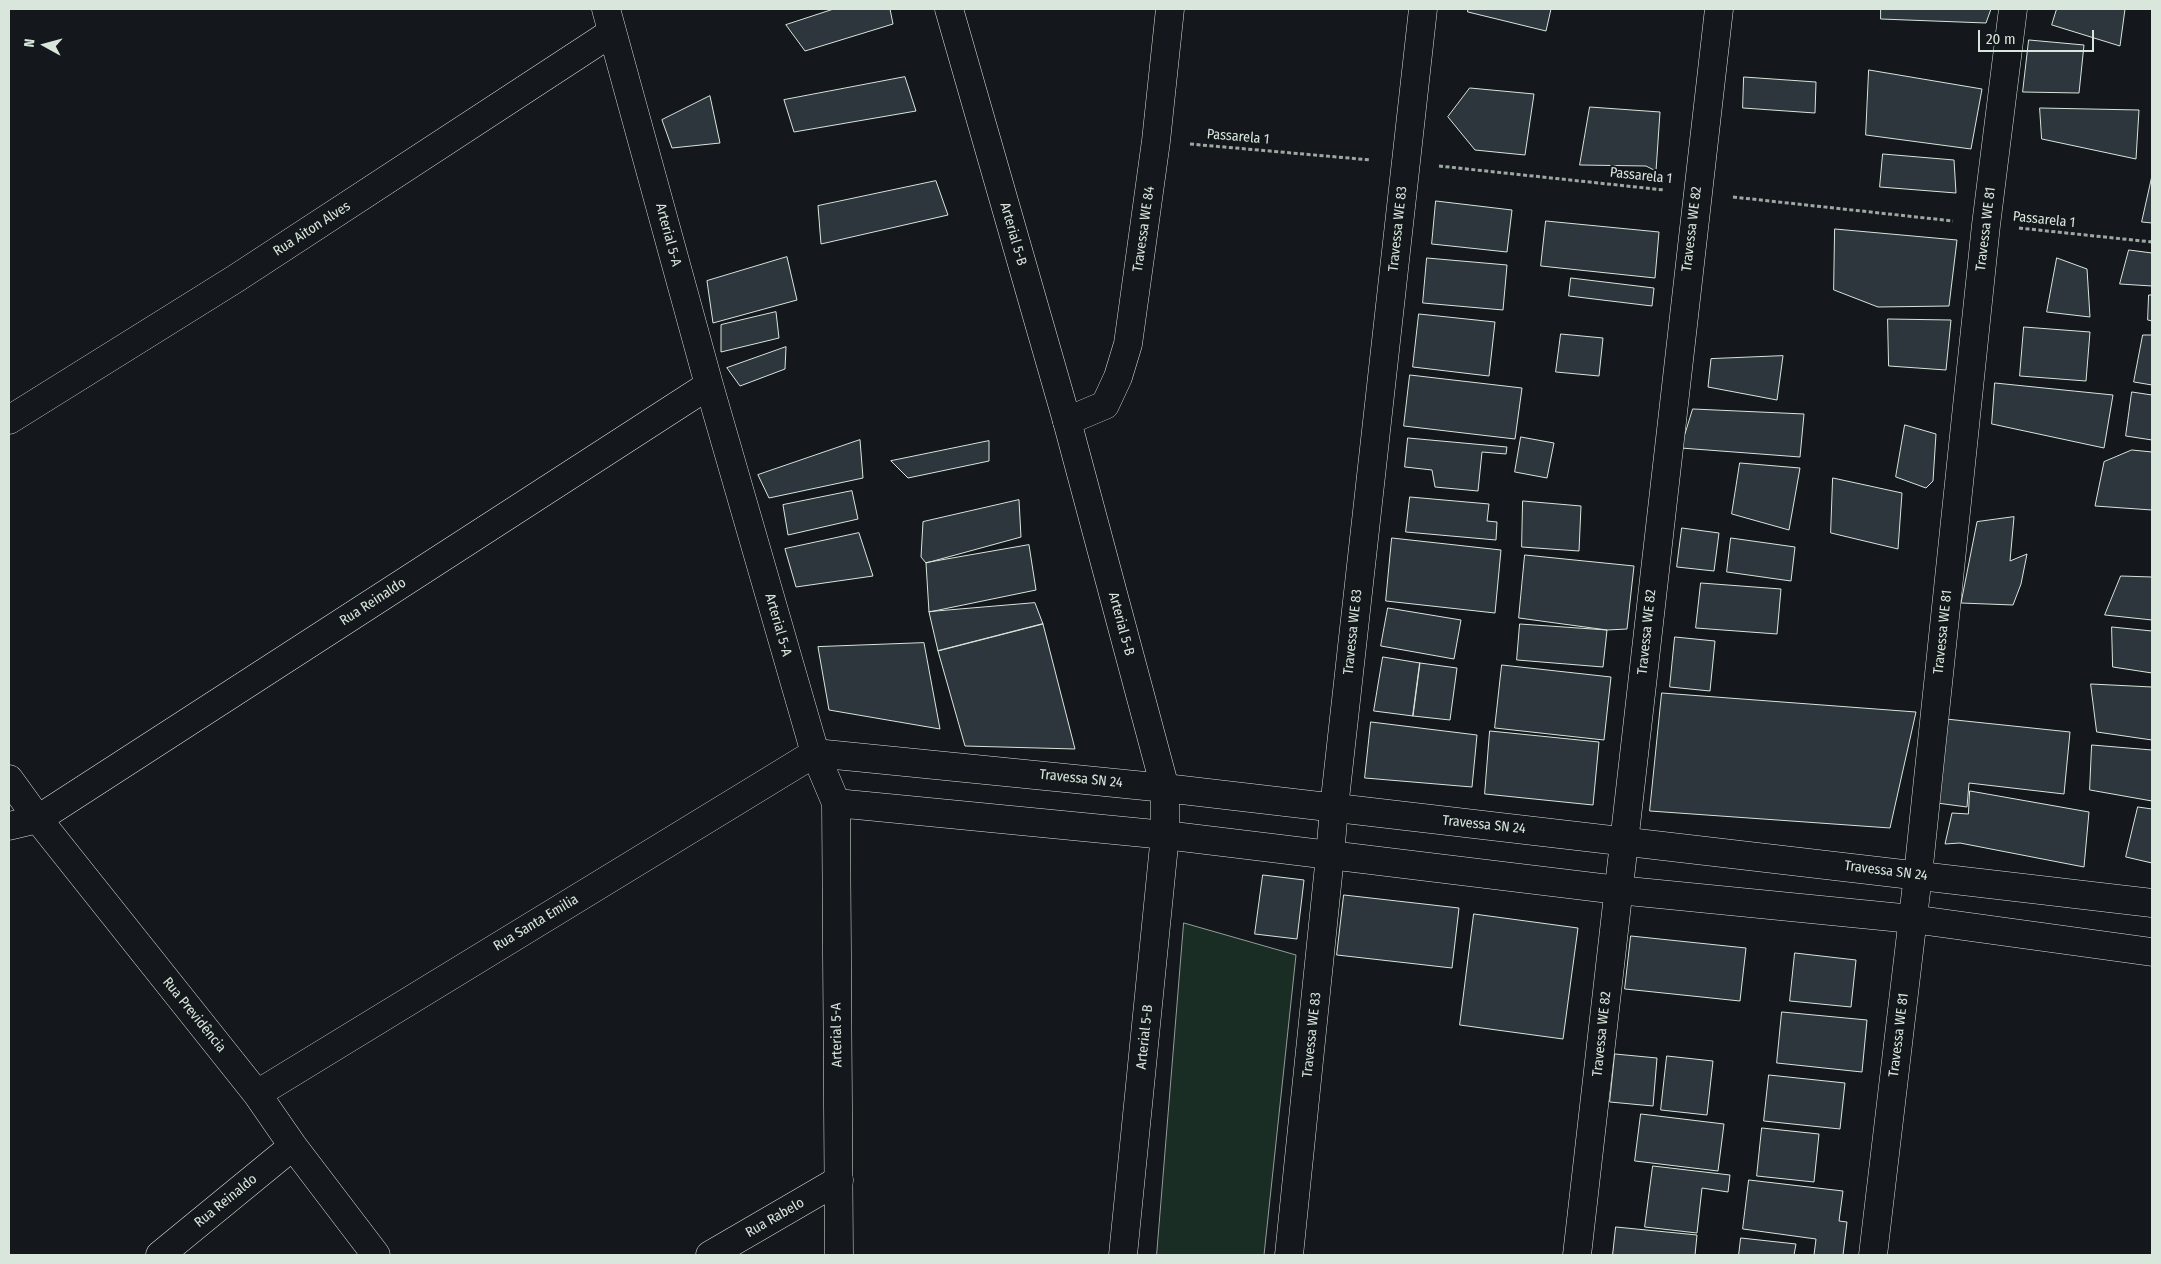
<!DOCTYPE html>
<html>
<head>
<meta charset="utf-8">
<style>
	body { margin:0 }
	#map { position:relative; width:2161px; height:1264px; overflow:hidden; background:#14181c; font-family:"Fira Sans Condensed",sans-serif }
	canvas { display:block }
	.frame { position:absolute; inset:0; border:10px solid #d8e6dc; pointer-events:none }
	.north { position:absolute; left:20px; top:20px; width:50px; height:50px; -webkit-text-stroke:4px #14181c; paint-order:stroke; rotate:277deg; font-size:14px; font-weight:700; line-height:20px; text-align:center; color:#d8e6dc }
	.north::after { content:''; display:block; margin:auto; width:18px; height:22px; background:#d8e6dc; clip-path:polygon(50% 0,100% 100%,50% 72%,0 100%) }
	.scale { position:absolute; left:1978px; top:30px; width:116px; height:22px; box-sizing:border-box; border:2px solid #d8e6dc; border-top:0; padding-left:6px; font-size:15px; line-height:18px; white-space:nowrap; color:#d8e6dc; -webkit-text-stroke:4px #14181c; paint-order:stroke }
</style>
</head>
<body>
<div id="map">
<canvas width="2161" height="1264"></canvas>
<div class="frame"></div>
<div class="north">N</div>
<div class="scale">20 m</div>
</div>
<script>
const ctx = document.querySelector('canvas').getContext('2d');
ctx.lineJoin = 'round';
function paint(path, color) {
  ctx.fillStyle = color;
  ctx.fill(path, 'evenodd');
}
function strokePath(path, color, width, dash) {
  ctx.strokeStyle = color;
  ctx.lineWidth = width;
  ctx.lineCap = dash ? 'butt' : 'round';
  ctx.setLineDash(dash || []);
  ctx.stroke(path);
}
function drawText(font, color, halo, rows, align = 'center') {
  ctx.font = font + ' "Fira Sans Condensed",sans-serif';
  ctx.lineWidth = 4;
  ctx.setLineDash([]);
  ctx.textBaseline = 'middle';
  ctx.strokeStyle = halo;
  ctx.fillStyle = color;
  for (const [text, x, y, turn = 0] of rows) {
    ctx.save();
    ctx.translate(x, y);
    ctx.rotate((+turn || 0) * Math.PI / 180);
    ctx.textAlign = isNaN(turn) ? turn : align;
    if (halo) ctx.strokeText(text, 0, 0);
    ctx.fillText(text, 0, 0);
    ctx.restore();
  }
}
const green = new Path2D(`
	M1184,923L1296,955L1264,1255H1157Z`);
paint(green, '#1a2d24');
strokePath(green, '#939e99', 1);
const building = new Path2D(`
	M834,9H890L893,24L805,51L786,25Z
	M1468,9H1551L1546,31L1468,12Z
	M1881,9H1991L1986,23L1881,19Z
	M2057,9H2125L2120,46L2052,25Z
	M2029,40L2084,45L2079,93L2023,92Z
	M1869,70L1982,89L1971,149L1866,135Z
	M905,77L916,111L794,132L784,100Z
	M1744,77L1816,82L1815,113L1743,108Z
	M1470,88L1534,94L1525,155L1475,150L1448,117Z
	M710,96L720,143L672,148L662,120Z
	M1590,107L1660,112L1656,171L1646,166L1580,165Z
	M2040,108L2139,110L2136,159L2042,139Z
	M1883,154L1954,160L1956,193L1880,187Z
	M2152,176V223L2142,222Z
	M936,181L948,215L821,244L818,206Z
	M1436,201L1512,210L1507,252L1432,244Z
	M1546,221L1659,232L1655,278L1541,266Z
	M1835,229L1957,240L1949,306L1878,307L1834,290Z
	M2129,250L2152,253V286L2120,284Z
	M787,257L797,300L713,323L707,281Z
	M1427,258L1507,265L1503,310L1423,303Z
	M2057,258L2087,269L2090,317L2047,312Z
	M1571,278L1654,288L1652,306L1569,296Z
	M2149,295H2152V321L2148,320Z
	M776,312L779,338L721,352V325Z
	M1419,314L1495,322L1489,376L1413,367Z
	M1888,319L1951,320L1946,370L1889,366Z
	M2024,327L2090,332L2086,381L2020,376Z
	M1561,334L1603,338L1599,376L1556,372Z
	M2143,335H2152V385L2134,382Z
	M786,347L785,369L740,386L727,368Z
	M1783,356L1777,400L1708,387L1711,359Z
	M1410,375L1522,388L1515,439L1404,426Z
	M1995,383L2113,395L2104,448L1992,424Z
	M2132,392L2152,395V440L2126,436Z
	M1693,409L1804,414L1800,457L1681,448Z
	M1905,425L1936,434L1933,481L1926,488L1896,477Z
	M1521,437L1554,443L1547,478L1515,472Z
	M1408,438L1507,447L1506,454L1482,452L1478,491L1435,487L1432,470L1405,467Z
	M860,440L863,478L769,498L758,475Z
	M989,441V461L908,478L891,461Z
	M2132,450L2152,452V510L2095,506L2104,462Z
	M1740,463L1800,468L1789,530L1732,514Z
	M1833,478L1902,493L1898,549L1831,533Z
	M852,491L858,519L788,535L783,505Z
	M1410,497L1489,504L1487,521L1497,522L1496,540L1406,532Z
	M1019,500L1021,537L926,563L921,557L923,522Z
	M1523,501L1581,506L1579,551L1522,547Z
	M2014,517L2010,561L2027,554L2021,584L2013,605L1961,603L1977,522Z
	M1682,528L1719,533L1714,571L1677,567Z
	M859,533L873,576L796,587L785,549Z
	M1392,538L1501,550L1495,613L1386,601Z
	M1731,538L1795,547L1791,581L1727,572Z
	M1029,545L1036,590L929,612L926,563Z
	M1525,555L1634,566L1627,629L1607,630L1519,618Z
	M2121,576L2152,577V620L2105,615Z
	M1701,583L1781,589L1777,634L1696,628Z
	M1035,603L1043,624L938,651L929,612Z
	M1388,608L1461,620L1454,659L1381,646Z
	M1043,624L1075,749L965,746L938,651Z
	M1520,624L1607,630L1603,667L1517,660Z
	M2112,627L2152,631V673L2113,667Z
	M1675,637L1715,641L1710,691L1670,687Z
	M924,643L940,729L829,710L818,647Z
	M1383,657L1420,663L1413,716L1374,711Z
	M1420,663L1457,668L1450,720L1413,716Z
	M1502,665L1611,677L1604,740L1495,728Z
	M2091,684L2152,687V740L2097,732Z
	M1662,693L1916,712L1890,828L1650,811Z
	M1946,719L2070,732L2064,794L1969,783L1967,807L1937,803Z
	M1371,722L1477,735L1472,787L1365,778Z
	M1490,731L1599,742L1593,805L1485,794Z
	M2092,745L2152,750V801L2090,790Z
	M1970,791L2089,812L2084,867L1960,843L1945,844L1952,813L1968,814Z
	M2138,807L2152,809V863L2126,857Z
	M1263,875L1304,880L1297,939L1255,934Z
	M1344,895L1459,908L1452,968L1337,955Z
	M1474,914L1578,928L1563,1039L1460,1025Z
	M1631,936L1746,948L1740,1001L1625,989Z
	M1795,953L1856,960L1851,1007L1790,1001Z
	M1782,1012L1867,1020L1862,1072L1777,1063Z
	M1615,1054L1657,1058L1653,1106L1610,1102Z
	M1667,1056L1713,1061L1707,1115L1661,1110Z
	M1769,1075L1845,1083L1840,1129L1764,1121Z
	M1641,1114L1724,1124L1718,1171L1635,1161Z
	M1762,1128L1819,1134L1814,1182L1757,1176Z
	M1653,1166L1730,1175L1728,1192L1702,1188L1697,1233L1645,1227Z
	M1749,1180L1843,1191L1839,1221L1847,1222L1843,1255H1814L1816,1239L1743,1229Z
	M1616,1227L1697,1235L1695,1255H1613Z
	M1741,1238L1796,1244L1794,1255H1739Z`);
paint(building, '#2c363c');
strokePath(building, '#d8e6dc', 1);
const street = new Path2D(`
	M9,420L235,279L611,33
	M1067,421L1105,405L1118,377L1128,344L1156,141L1170,9
	M9,779L38,819L257,1094L293,1146L376,1255
	M9,826L38,819L709,385
	M257,1094L815,753L709,385L606,9
	M160,1255L293,1146
	M710,1255L839,1180
	M1123,1255L1165,835
	M1289,1255L1330,856L1334,808L1423,9
	M1577,1255L1719,9
	M1873,1255L1918,875L1986,225L2013,9`);
const secondary = new Path2D(`
	M836,803L1165,835
	M839,1255L836,803L815,753L1165,788`);
const primary = new Path2D(`
	M949,9L1067,421L1165,788V835L1618,890L1912,919L2152,952
	M1165,788L2152,903`);
strokePath(street, '#d8e6dc', 29);
strokePath(secondary, '#d8e6dc', 29);
strokePath(primary, '#d8e6dc', 29);
strokePath(new Path2D(`
	M1190,144L1371,160
	M1439,166L1664,190
	M1733,197L1953,221
	M2019,228L2152,242`), '#9da8a2', 3, [4, 2.5]);
strokePath(street, '#14181c', 28);
strokePath(secondary, '#14181c', 28);
strokePath(primary, '#14181c', 28);
drawText('14px', '#d8e6dc', '#14181c', [
	["Passarela 1",1238,137,5],
	["Passarela 1",1641,176,6],
	["Passarela 1",2044,220,6],
	["Rua Aiton Alves",312,229,-33],
	["Travessa WE 84",1144,229,-82],
	["Travessa WE 83",1398,229,-84],
	["Travessa WE 82",1692,229,-83],
	["Travessa WE 81",1986,229,-83],
	["Arterial 5-B",1013,234,74],
	["Arterial 5-A",668,235,75],
	["Rua Reinaldo",373,602,-33],
	["Arterial 5-B",1121,624,75],
	["Arterial 5-A",778,625,74],
	["Travessa WE 83",1353,632,-84],
	["Travessa WE 82",1647,632,-84],
	["Travessa WE 81",1943,632,-84],
	["Travessa SN 24",1081,779,6],
	["Travessa SN 24",1484,825,6],
	["Travessa SN 24",1886,871,7],
	["Rua Santa Emilia",536,923,-31],
	["Rua Previdência",194,1015,51],
	["Travessa WE 82",1602,1034,-84],
	["Arterial 5-A",837,1035,-91],
	["Travessa WE 83",1312,1035,-84],
	["Travessa WE 81",1899,1035,-83],
	["Arterial 5-B",1145,1037,-84],
	["Rua Reinaldo",226,1201,-39],
	["Rua Rabelo",775,1218,-30]
]);
</script>
</body>
</html>
